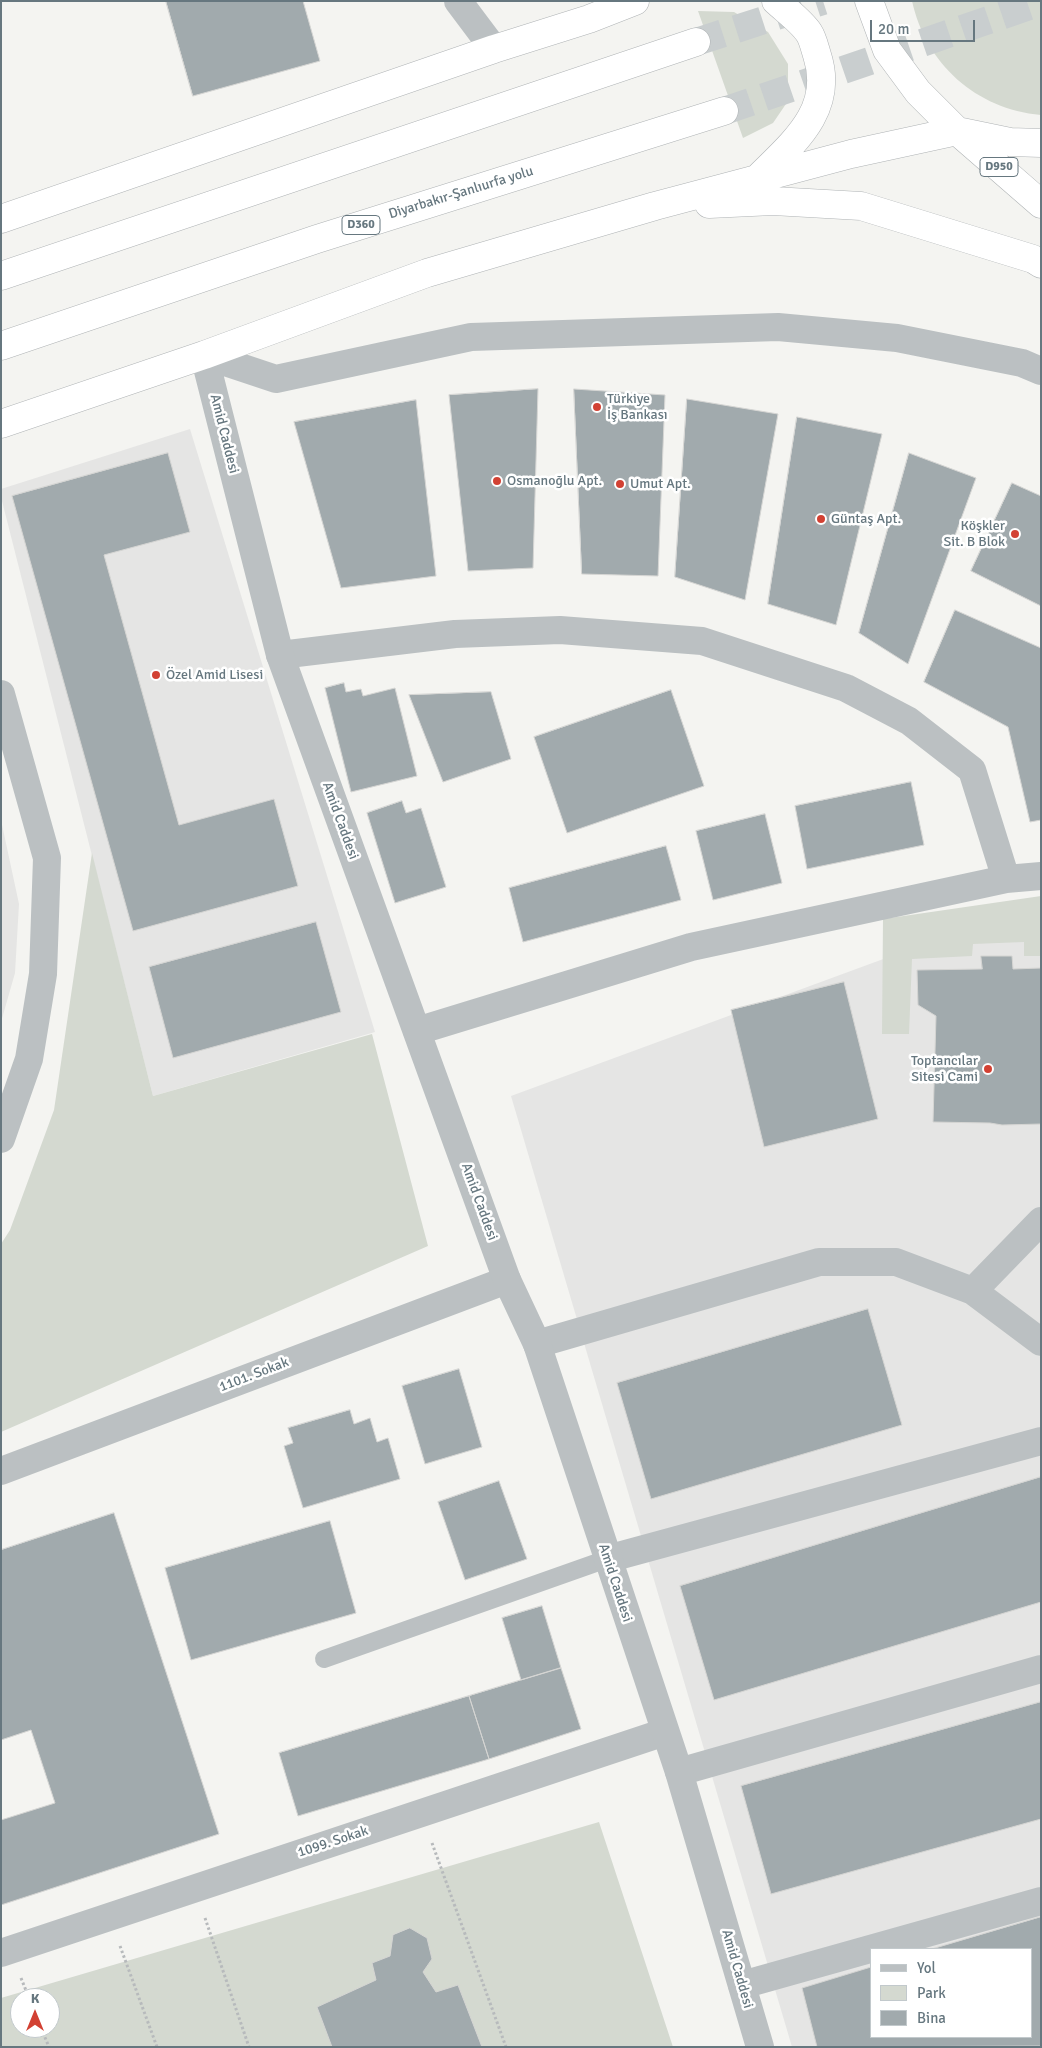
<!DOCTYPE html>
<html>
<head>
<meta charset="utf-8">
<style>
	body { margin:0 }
	#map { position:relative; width:1042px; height:2048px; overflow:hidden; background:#f4f4f1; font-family:Signika,sans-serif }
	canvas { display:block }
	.frame { position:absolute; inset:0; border:2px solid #66777f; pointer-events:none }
	.legend { position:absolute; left:870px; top:1948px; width:162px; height:90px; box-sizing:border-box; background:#fff; border:1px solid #c2c9cc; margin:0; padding:6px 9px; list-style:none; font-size:15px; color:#66777f }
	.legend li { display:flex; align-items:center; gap:10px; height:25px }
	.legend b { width:25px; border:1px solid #c2c9cc }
	.north { position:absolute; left:10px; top:1988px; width:50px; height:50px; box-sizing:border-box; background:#fff; border:1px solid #c2c9cc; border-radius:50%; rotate:0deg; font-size:14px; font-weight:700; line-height:20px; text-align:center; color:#66777f }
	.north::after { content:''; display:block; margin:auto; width:18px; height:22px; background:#d24133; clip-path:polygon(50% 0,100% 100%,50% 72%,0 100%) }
	.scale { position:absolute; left:870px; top:20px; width:105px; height:22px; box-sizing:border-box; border:2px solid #66777f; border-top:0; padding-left:6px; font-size:15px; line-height:18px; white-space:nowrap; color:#66777f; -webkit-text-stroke:4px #fff; paint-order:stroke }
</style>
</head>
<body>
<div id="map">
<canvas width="1042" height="2048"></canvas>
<div class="frame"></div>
<ul class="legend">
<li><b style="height:6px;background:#bbc0c2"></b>Yol</li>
<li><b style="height:14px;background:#d4d9d0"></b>Park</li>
<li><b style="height:14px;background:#a1aaad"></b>Bina</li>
</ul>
<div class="north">K</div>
<div class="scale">20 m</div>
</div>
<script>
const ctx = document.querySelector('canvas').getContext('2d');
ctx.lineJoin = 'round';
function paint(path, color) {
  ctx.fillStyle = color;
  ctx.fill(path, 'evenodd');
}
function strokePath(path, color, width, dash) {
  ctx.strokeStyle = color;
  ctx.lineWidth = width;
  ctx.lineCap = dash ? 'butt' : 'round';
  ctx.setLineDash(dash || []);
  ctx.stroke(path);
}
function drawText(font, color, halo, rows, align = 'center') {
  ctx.font = font + ' Signika,sans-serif';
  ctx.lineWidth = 5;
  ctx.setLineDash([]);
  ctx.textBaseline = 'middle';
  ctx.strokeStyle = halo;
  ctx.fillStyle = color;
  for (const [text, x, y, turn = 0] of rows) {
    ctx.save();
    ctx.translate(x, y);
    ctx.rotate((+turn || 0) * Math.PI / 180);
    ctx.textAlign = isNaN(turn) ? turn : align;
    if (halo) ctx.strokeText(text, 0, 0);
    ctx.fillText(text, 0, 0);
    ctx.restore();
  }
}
paint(new Path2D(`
	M190,429L375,1032L153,1096L1,497V489Z
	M1,820L19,904L15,973L1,1022Z
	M1041,901V2047H792L511,1096ZM871,1949H1031V2037H871Z`), '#e5e5e4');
paint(new Path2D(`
	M912,1H1041V115C976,109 926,64 912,1Z
	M698,11L734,12L768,32L788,64V101L773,123L743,138Z
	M92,853L153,1096L372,1034L428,1246L1,1432V1244L10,1230L54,1110Z
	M1041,896V956H1024V942L973,944L972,956L912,959L909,1034H882L883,919Z
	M599,1822L673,2047H1V1998ZM20,1998H50V2028H20Z`), '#d4d9d0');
const building = new Path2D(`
	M166,1H303L320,61L193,96Z
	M538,389L533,568L468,571L449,395Z
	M574,389L665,395L658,576L582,574Z
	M687,399L778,414L745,600L675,577Z
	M416,400L436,576L341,588L294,422Z
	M797,417L882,434L836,625L768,604Z
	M168,453L190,532L104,555L179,825L274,799L298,886L133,931L12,496Z
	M909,453L976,478L908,664L859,633Z
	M1012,483L1041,496V606L971,571Z
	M955,610L1041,648V820L1030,822L1008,727L924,682Z
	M344,683L346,692L361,689L363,696L395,688L417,776L351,792L325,688Z
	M671,690L704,786L567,833L534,737Z
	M491,692L511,759L443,782L409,695Z
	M911,782L924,845L807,869L795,806Z
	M402,801L406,813L421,808L446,887L395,903L367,813Z
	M765,814L782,883L713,900L696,831Z
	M666,846L681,900L523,942L509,888Z
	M316,922L341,1012L173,1058L149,967Z
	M981,956H1012L1013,969L1041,968V1124L1002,1125L990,1123L933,1122L936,1016L918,1005L917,970L982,969Z
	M844,982L878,1119L764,1147L731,1010Z
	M868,1309L902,1425L651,1499L617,1383Z
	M459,1369L482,1447L425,1464L402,1386Z
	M350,1410L354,1424L370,1418L377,1442L388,1438L400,1479L303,1508L284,1446L293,1443L288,1428Z
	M1041,1477V1602L714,1700L680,1586Z
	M499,1481L527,1559L465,1580L438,1502Z
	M114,1513L219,1834L1,1905V1820L55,1803L31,1730L1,1740V1550Z
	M330,1521L356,1613L191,1660L165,1568Z
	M542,1606L561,1668L521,1680L502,1618Z
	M561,1668L581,1729L489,1759L469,1696Z
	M469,1696L489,1759L298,1816L279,1753Z
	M1041,1702V1819L771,1894L741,1786Z
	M1041,1917V2046L817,2047L802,1988L871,1967V2037H1031V1949H932Z
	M410,1928L427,1938L432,1959L423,1972L436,1992L458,1985L482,2047H332L317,2007L376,1980L372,1963L390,1956L393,1935Z`);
paint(building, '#a1aaad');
strokePath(building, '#d5d5d3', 1);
strokePath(new Path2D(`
	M696,42L823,1
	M724,111L1041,2`), '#c9cecf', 28, [28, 14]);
const trunk = new Path2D(`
	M869,1L887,50L918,92L957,131L1010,142L1041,143
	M758,178C793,143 835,110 817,55C815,49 813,39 809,33C802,22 787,11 776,1
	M709,204L773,201L861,206L1033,259L1041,264
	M1,219L494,49L589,19L635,1
	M1,276L696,42
	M1,346L317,239L724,111
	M1,424L204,355L427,273L655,206L851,154L957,131L1041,204`);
strokePath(trunk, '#afb3b5', 29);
strokePath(new Path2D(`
	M432,1843L506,2047
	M205,1918L249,2047
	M120,1946L157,2047
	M21,1978L29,1998
	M41,2028L49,2047`), '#b7babc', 3, [2.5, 2.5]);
strokePath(new Path2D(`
	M324,1659L607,1559`), '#bbc0c2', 18);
strokePath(new Path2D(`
	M280,655L455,634L560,630L702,641L846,688L909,721L972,770L1006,879
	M1,694L47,858L43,974L29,1059L1,1139
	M417,1031L691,947L1006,879L1041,876
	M973,1291L1041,1221
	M537,1344L819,1262H896L973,1291L1041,1342
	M1,1471L507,1280
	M607,1559L1041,1441
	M679,1772L1041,1669
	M1,1953L665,1732
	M742,1985L1041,1901`), '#bbc0c2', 28);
strokePath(new Path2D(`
	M458,1L494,49
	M204,355L280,655L507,1280L537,1344L679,1772L760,2047
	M204,355L276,379L471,337L778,327L897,338L1022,363L1041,371`), '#bbc0c2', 28);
strokePath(trunk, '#fff', 28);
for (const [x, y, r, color] of [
	[597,407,5,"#d24133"],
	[497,481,5,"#d24133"],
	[620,484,5,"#d24133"],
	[821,519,5,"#d24133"],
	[1015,534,5,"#d24133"],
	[156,675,5,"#d24133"],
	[988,1069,5,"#d24133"]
]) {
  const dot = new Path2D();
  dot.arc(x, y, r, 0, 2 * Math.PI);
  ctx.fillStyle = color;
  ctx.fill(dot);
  strokePath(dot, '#fff', 2);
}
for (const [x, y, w] of [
	[999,167,38],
	[361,225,38]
]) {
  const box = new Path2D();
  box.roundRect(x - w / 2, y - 9.5, w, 19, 4);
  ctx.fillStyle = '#fff';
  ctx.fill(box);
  strokePath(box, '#66777f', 1);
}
drawText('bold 12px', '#66777f', null, [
	["D950",999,167],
	["D360",361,225]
]);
drawText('14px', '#66777f', '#fff', [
	["Diyarbakır-Şanlıurfa yolu",461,193,-17],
	["Amid Caddesi",224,434,76],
	["Amid Caddesi",340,821,70],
	["Amid Caddesi",479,1202,70],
	["1101. Sokak",254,1375,-21],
	["Amid Caddesi",615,1583,72],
	["1099. Sokak",333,1842,-18],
	["Amid Caddesi",737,1969,74]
]);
drawText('14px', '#66777f', '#fff', [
	["Türkiye",607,399],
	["İş Bankası",607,415],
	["Osmanoğlu Apt.",507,481],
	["Umut Apt.",630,484],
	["Güntaş Apt.",831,519],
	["Köşkler",1005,526,"right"],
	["Sit. B Blok",1005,542,"right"],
	["Özel Amid Lisesi",166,675],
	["Toptancılar",978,1061,"right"],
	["Sitesi Cami",978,1077,"right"]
], 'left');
</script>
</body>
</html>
